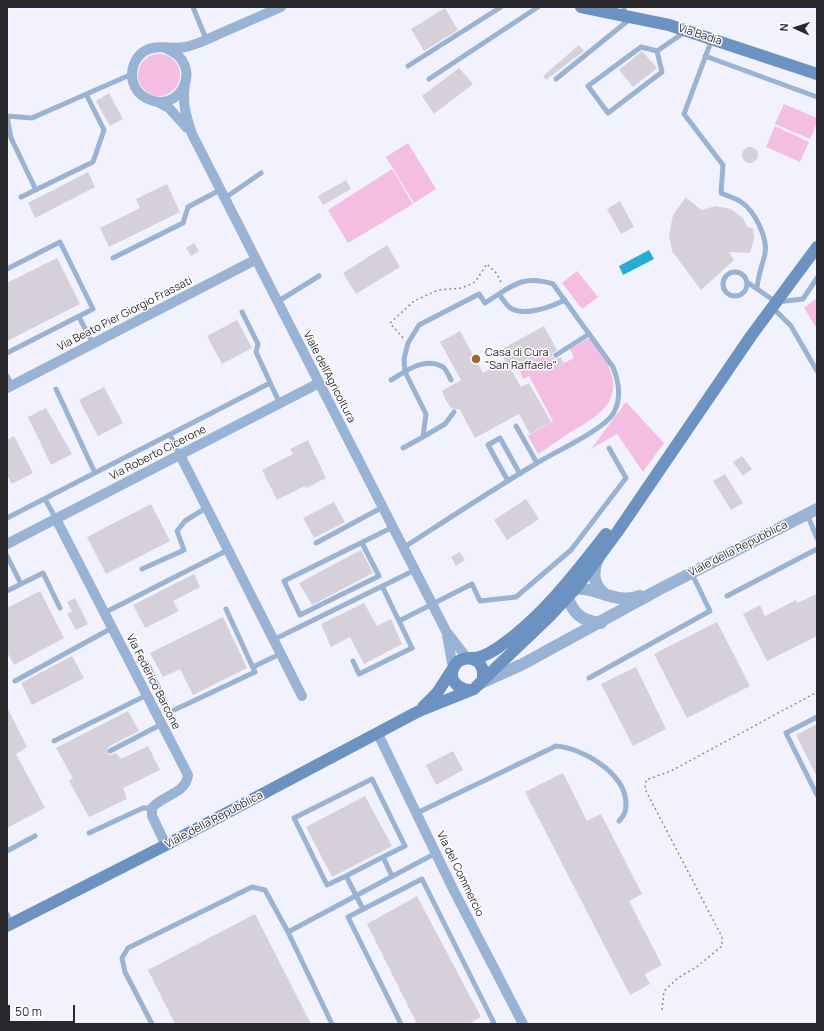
<!DOCTYPE html>
<html>
<head>
<meta charset="utf-8">
<style>
	body { margin:0 }
	#map { position:relative; width:824px; height:1031px; overflow:hidden; background:#f1f2fe; font-family:Manrope,sans-serif }
	canvas { display:block }
	.frame { position:absolute; inset:0; border:8px solid #29292d; pointer-events:none }
	.north { position:absolute; left:776px; top:8px; width:40px; height:40px; -webkit-text-stroke:3px #fff; paint-order:stroke; rotate:273deg; font-size:11px; font-weight:700; line-height:16px; text-align:center; color:#29292d }
	.north::after { content:''; display:block; margin:auto; width:14px; height:18px; background:#29292d; clip-path:polygon(50% 0,100% 100%,50% 72%,0 100%) }
	.scale { position:absolute; left:8px; top:1005px; width:67px; height:18px; box-sizing:border-box; border:2px solid #29292d; border-top:0; padding-left:5px; font-size:12px; line-height:14px; white-space:nowrap; color:#29292d; -webkit-text-stroke:3px #fff; paint-order:stroke }
</style>
</head>
<body>
<div id="map">
<canvas width="824" height="1031"></canvas>
<div class="frame"></div>
<div class="north">N</div>
<div class="scale">50 m</div>
</div>
<script>
const ctx = document.querySelector('canvas').getContext('2d');
ctx.lineJoin = 'round';
function paint(path, color) {
  ctx.fillStyle = color;
  ctx.fill(path, 'evenodd');
}
function strokePath(path, color, width, dash) {
  ctx.strokeStyle = color;
  ctx.lineWidth = width;
  ctx.lineCap = dash ? 'butt' : 'round';
  ctx.setLineDash(dash || []);
  ctx.stroke(path);
}
function drawText(font, color, halo, rows, align = 'center') {
  ctx.font = font + ' Manrope,sans-serif';
  ctx.lineWidth = 3;
  ctx.setLineDash([]);
  ctx.textBaseline = 'middle';
  ctx.strokeStyle = halo;
  ctx.fillStyle = color;
  for (const [text, x, y, turn = 0] of rows) {
    ctx.save();
    ctx.translate(x, y);
    ctx.rotate((+turn || 0) * Math.PI / 180);
    ctx.textAlign = isNaN(turn) ? turn : align;
    if (halo) ctx.strokeText(text, 0, 0);
    ctx.fillText(text, 0, 0);
    ctx.restore();
  }
}
paint(new Path2D(`
	M138 75a21 21 0 1 1 42 0a21 21 0 1 1-42 0Z
	M784,104L817,118V123L810,139L775,124Z
	M775,126L809,142L800,162L766,147Z
	M408,143L436,189L414,203L386,157Z
	M392,169L413,204L348,243L328,210Z
	M577,271L598,297L582,309L562,283Z
	M817,298V329L804,308Z
	M587,339H591C599,351 609,362 612,376C620,406 590,421 569,433C559,440 549,447 538,454L528,436L553,421L529,376L523,379L519,368L547,352L556,367L574,358L570,349Z
	M626,402L664,443L643,472L617,434L591,449Z`), '#f4bde2');
paint(new Path2D(`
	M649,250L654,259L623,275L619,266Z`), '#27abd5');
paint(new Path2D(`
	M445,8L458,30L424,51L411,29Z
	M579,45L584,51L546,80L543,76Z
	M642,51L657,68L633,87L619,70Z
	M459,68L473,84L434,114L422,96Z
	M109,93L123,119L110,126L96,101Z
	M742 155a8 8 0 1 1 16 0a8 8 0 1 1-16 0Z
	M88,172L95,187L35,218L28,203Z
	M346,180L351,189L323,205L318,196Z
	M167,184L180,212L109,247L100,228L140,208L136,199Z
	M686,197L701,210L716,206L731,209L743,218L747,227L753,228L754,239L750,253L729,252L734,260L701,290L672,251L669,235L673,215Z
	M620,201L634,227L621,234L607,209Z
	M194,243L199,251L191,256L186,248Z
	M387,245L400,267L356,294L343,273Z
	M57,258L80,304L7,341V283Z
	M237,320L252,348L222,364L207,336Z
	M544,326L557,350L553,353L552,357L556,359L561,357L564,363L556,367L548,352L512,371L521,387L529,383L551,422L530,434L519,414L475,438L460,410L451,408L445,399L442,391L461,380L440,342L460,331L483,373L505,361L500,350Z
	M104,387L123,423L98,436L79,400Z
	M46,408L72,454L51,465L28,417Z
	M14,436L33,473L12,484L7,475V440Z
	M308,440L326,478L306,488L305,486L277,500L262,470L293,454L290,449Z
	M742,456L752,469L743,476L733,462Z
	M725,474L743,503L731,510L713,481Z
	M526,499L539,519L507,540L494,520Z
	M334,502L345,522L314,538L303,518Z
	M151,504L170,541L106,574L87,537Z
	M361,550L373,573L312,605L299,583Z
	M460,552L465,560L456,566L451,557Z
	M194,574L200,587L173,601L179,611L145,628L133,605Z
	M40,591L64,638L14,665L7,652V608Z
	M817,594V636L767,661L743,614L760,605L765,616L796,600L797,603Z
	M75,598L88,624L76,630L67,614L72,611L67,602Z
	M364,603L377,626L391,619L402,644L364,664L350,637L331,647L321,624Z
	M223,617L247,668L193,695L180,669L163,677L150,653Z
	M717,622L750,686L687,718L654,654Z
	M72,656L84,678L32,705L21,683Z
	M636,667L666,729L633,746L601,684Z
	M7,707L27,747L16,754L45,808L7,828Z
	M128,711L139,731L108,747L107,753L110,755L116,753L121,759L148,746L160,770L123,788L127,799L89,817L69,781L73,778L56,748Z
	M817,724V777L796,735Z
	M453,751L463,770L436,785L426,765Z
	M563,773L587,821L601,814L642,894L629,901L662,965L645,974L650,984L630,995L525,792Z
	M365,796L392,846L332,877L306,827Z
	M417,896L481,1017L468,1024H417L367,924Z
	M255,914L311,1024H175L148,970Z`), '#d6d0db');
strokePath(new Path2D(`
	M403,338L390,323L414,301L438,290L462,288L475,282L487,264L497,274L502,284
	M662,1010L664,991L678,978L698,966L722,946V937L645,789L646,780L671,771L817,692`), '#8e8f97', 1.5, [2, 3]);
strokePath(new Path2D(`
	M193,7L206,39
	M624,7L625,15
	M712,39L684,114L723,165L721,193C727,196 736,198 741,202C755,211 768,238 765,254C762,266 758,276 757,288
	M657,51L641,47L588,86L608,113L662,72L657,51L685,32
	M705,56L817,97
	M408,66L501,7
	M429,79L538,7
	M556,79L630,19
	M7,116L32,118L132,74
	M7,116L11,138L36,190
	M21,197L93,162L104,130L88,98
	M225,198L261,173
	M113,258L183,223L188,207L220,190
	M7,269L60,242L93,309L7,353
	M723 284a12 12 0 1 1 24 0a12 12 0 1 1-24 0Z
	M747,282L776,302L803,299L817,278
	M499,294C503,299 506,306 512,309C526,316 551,307 565,300
	M277,302L319,276
	M773,308L791,326L817,371
	M242,312L258,344L256,352L280,404
	M79,317L93,344
	M556,355L589,334
	M7,376L12,385
	M391,380C406,371 425,356 443,367C446,369 449,376 451,380
	M56,389L95,473
	M516,426L537,463
	M170,435L180,455
	M423,437L445,424L454,412
	M403,448L423,437L426,414L405,372L404,359L408,343L419,325L479,294L485,303C511,287 521,274 553,284L613,367C619,382 622,399 613,414C603,430 555,452 537,463C492,490 448,519 403,548
	M508,481L488,445L500,438L520,474
	M45,499L56,519
	M807,514L817,538
	M7,518L270,383
	M316,543L383,507
	M362,543L379,576L300,615L284,581L393,527
	M7,556L21,584
	M142,569L184,550L177,531L185,521L206,508
	M382,586L399,621
	M7,591L43,573L60,608
	M727,596L817,549
	M104,613L228,550
	M273,640L415,570
	M353,661L359,674L412,648L399,621L472,584L480,601L516,597L571,550L626,478L609,448
	M147,663L170,712L255,672L226,609
	M253,667L280,654
	M589,678L710,611L692,574
	M15,681L112,628
	M817,717L786,733L817,795
	M54,741L147,695
	M110,751L162,724
	M417,813L556,746C583,748 624,773 626,802C626,811 625,815 619,821
	M89,833L143,808H152
	M7,851L35,836
	M346,876L327,885L294,818L372,779L405,846L383,857L392,876
	M363,909L346,876L383,857
	M7,914L11,923
	M288,932L436,853
	M152,1024L125,972L122,958L128,948L252,887L265,890L288,932L332,1024
	M401,1024L348,917L422,879L494,1023L492,1024`), '#98b3d3', 5);
strokePath(new Path2D(`
	M165,48C207,63 180,117 146,98C140,95 135,89 133,82C130,71 134,59 143,52C156,43 171,50 185,47C197,45 208,39 219,34C240,25 260,16 281,7
	M185,84C182,105 186,115 192,134L446,631L467,658
	M158,102L169,108L187,128
	M7,388L255,260
	M180,455L302,696
	M56,519L188,775C186,794 162,795 152,808V816L166,845
	M7,544L319,383
	M447,635L453,668
	M378,734L453,889L523,1024`), '#98b3d3', 10);
strokePath(new Path2D(`
	M598,559C592,573 593,585 606,595
	M601,623C577,621 571,609 564,588C573,588 581,588 589,590C607,594 621,603 640,596
	M481,683L523,664L658,590L817,509`), '#98b3d3', 12);
strokePath(new Path2D(`
	M581,7L669,25L817,74
	M483,680L549,617L576,588L618,531L751,336L817,247
	M470,690C458,690 446,678 455,665C461,656 471,659 480,657C486,655 493,651 499,647C542,617 574,575 606,534
	M423,707L437,693L452,670
	M7,926L166,845L419,711L474,689L483,680V670L479,662L470,658`), '#6b92c1', 12);
for (const [x, y, r, color] of [
	[476,359,5,"#a16526"]
]) {
  const dot = new Path2D();
  dot.arc(x, y, r, 0, 2 * Math.PI);
  ctx.fillStyle = color;
  ctx.fill(dot);
  strokePath(dot, '#fff', 1.5);
}
drawText('11px', '#29292d', '#fff', [
	["Via Badia",700,35,18],
	["Via Beato Pier Giorgio Frassati",125,314,-27],
	["Viale dell'Agricoltura",329,377,63],
	["Via Roberto Cicerone",158,453,-27],
	["Viale della Repubblica",738,549,-27],
	["Via Federico Barcone",153,682,63],
	["Viale della Repubblica",214,820,-28],
	["Via del Commercio",460,874,64]
]);
drawText('11px', '#29292d', '#fff', [
	["Casa di Cura",485,353],
	["\"San Raffaele\"",485,366]
], 'left');
</script>
</body>
</html>
